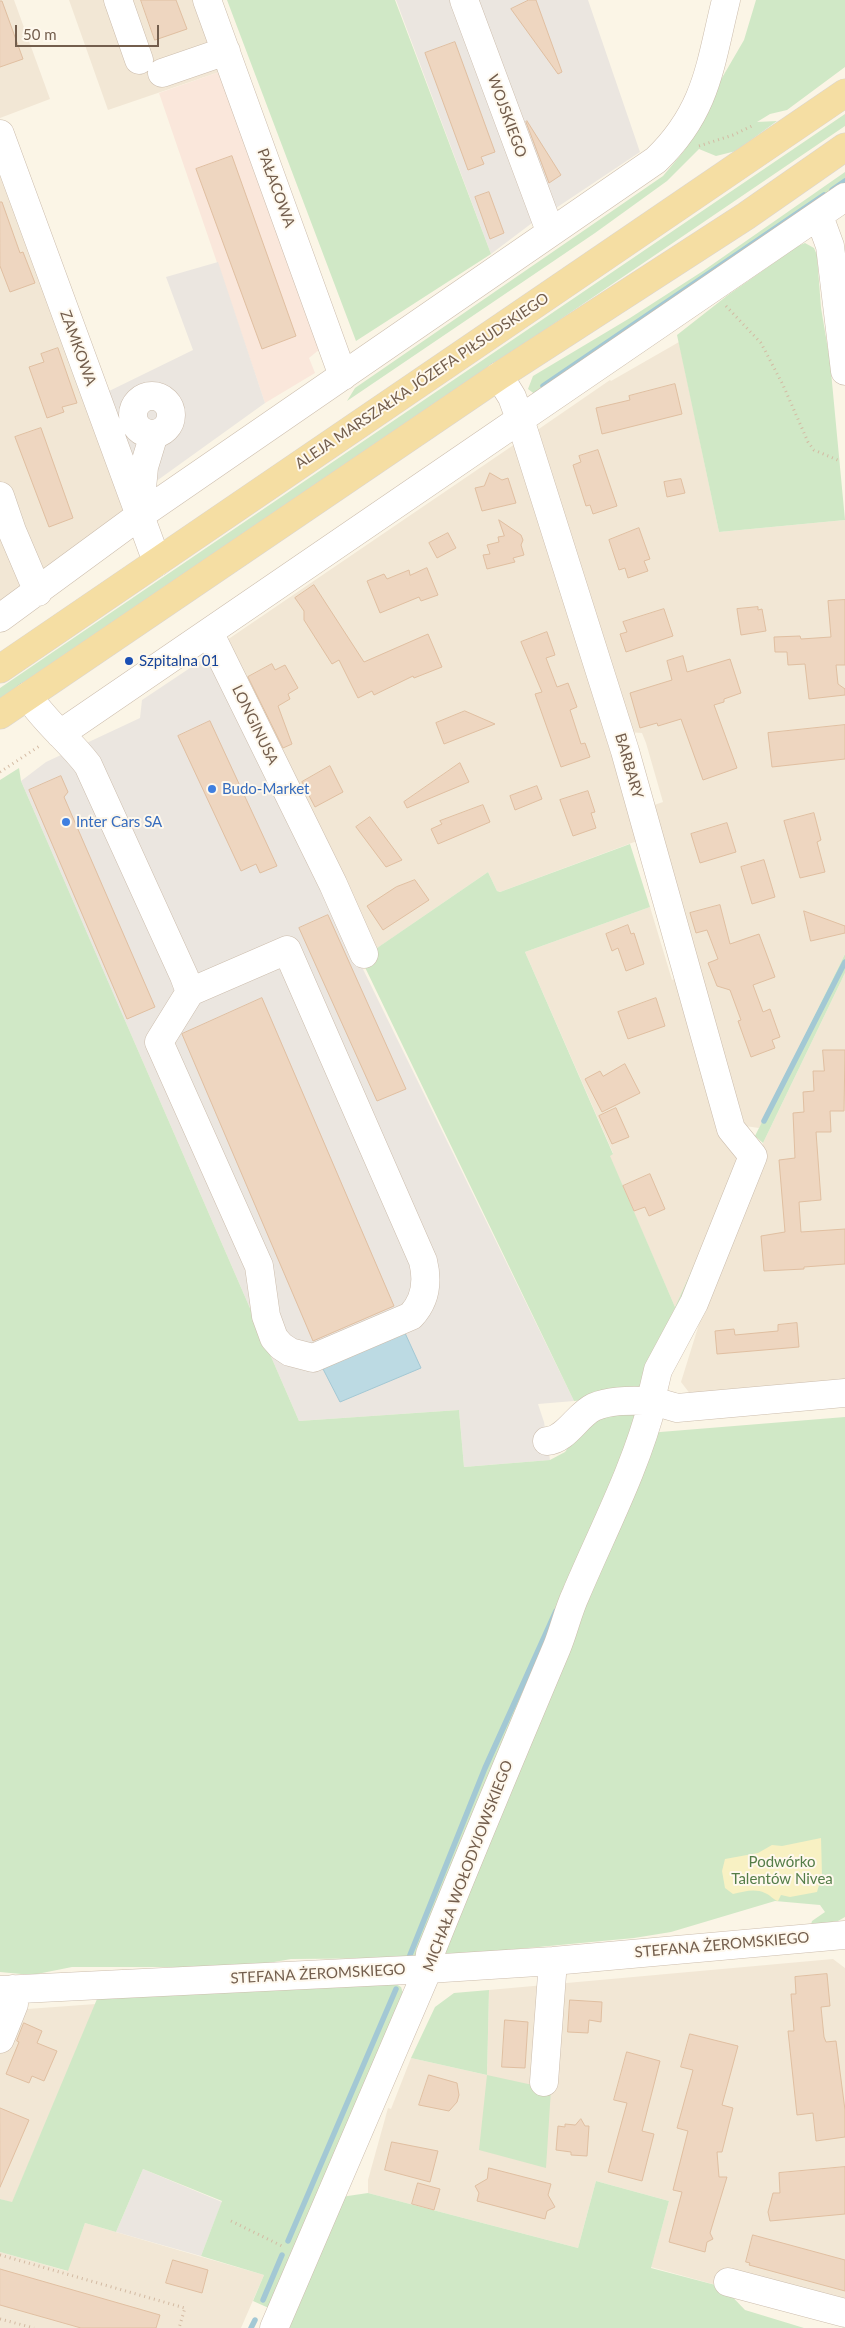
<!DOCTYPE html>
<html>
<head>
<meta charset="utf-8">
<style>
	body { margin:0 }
	#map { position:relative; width:845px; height:2328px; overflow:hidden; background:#fbf5e6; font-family:Lato,sans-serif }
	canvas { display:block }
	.scale { position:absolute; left:15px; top:25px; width:144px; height:22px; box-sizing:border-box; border:2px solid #735e4d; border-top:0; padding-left:6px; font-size:15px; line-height:18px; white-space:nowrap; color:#735e4d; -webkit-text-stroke:4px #fef8ed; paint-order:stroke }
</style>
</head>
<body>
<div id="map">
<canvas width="845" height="2328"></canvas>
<div class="scale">50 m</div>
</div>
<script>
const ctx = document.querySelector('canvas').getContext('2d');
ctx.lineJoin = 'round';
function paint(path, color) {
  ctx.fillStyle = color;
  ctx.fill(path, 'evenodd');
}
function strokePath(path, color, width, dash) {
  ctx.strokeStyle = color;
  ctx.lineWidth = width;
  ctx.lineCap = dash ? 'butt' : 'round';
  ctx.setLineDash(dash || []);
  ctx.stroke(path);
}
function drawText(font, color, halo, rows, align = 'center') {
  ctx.font = font + ' Lato,sans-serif';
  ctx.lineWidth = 4;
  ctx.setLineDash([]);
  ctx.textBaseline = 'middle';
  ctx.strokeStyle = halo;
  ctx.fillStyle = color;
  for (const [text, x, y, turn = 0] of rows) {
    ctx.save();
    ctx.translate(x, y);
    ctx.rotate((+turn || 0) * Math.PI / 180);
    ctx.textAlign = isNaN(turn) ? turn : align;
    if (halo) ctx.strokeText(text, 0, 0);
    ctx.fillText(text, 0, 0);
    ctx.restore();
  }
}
paint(new Path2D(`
	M0,0H14L50,99L0,118Z
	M69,0H199L225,70L108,110Z
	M0,134L139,516L0,618Z
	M679,342L719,532L845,520V954L759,1128L745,1126L651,806L663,802L646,743L642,733L627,732L533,433L610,380L611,381Z
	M518,442L637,841L500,892L497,891L488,872L370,953L227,640Z
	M650,907L672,980L676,978L738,1157L736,1166L715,1219L675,1307L609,1156L613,1153L525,952Z
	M845,973V1381L691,1395L681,1382L709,1292L763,1143Z
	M833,1959L845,1968V2307L723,2287L651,2267L669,2201L596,2181L578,2248L368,2193V2180L388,2108L391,2109L411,2058L487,2075L489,1990Z
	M96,2004L12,2203L0,2199V2011Z
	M85,2223L264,2275L241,2328H0V2252L67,2271Z`), '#f2e7d5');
paint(new Path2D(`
	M225,70L320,349L309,358L315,373L265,403L159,93Z`), '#fae7db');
paint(new Path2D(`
	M396,0H452L532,223L491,254Z
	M472,0H588L640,152L550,212Z
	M218,262L265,403L137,495L101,395L193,350L166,277Z
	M205,658L212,660L574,1401L538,1404L544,1422L550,1460L464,1467L459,1410L299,1421L21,781L46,762L140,718L142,700Z
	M143,2169L222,2202L201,2256L116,2232Z`), '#ebe6e0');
paint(new Path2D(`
	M227,0H395L491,254L356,341Z
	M756,0H845V67L787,110L770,114L757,122L777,121L736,151L716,156L699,149L667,181L595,233L347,401L355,388L663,176L684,151L719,83L744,40Z
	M845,114V126L0,700V688Z
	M845,172V187L536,395L528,389L533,376L630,318L703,271Z
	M805,243L814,248L817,255L821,308L830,361L845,520L719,532L677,335L728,295L798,246Z
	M19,768L21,781L299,1421L459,1410L464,1467L550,1460L565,1452L588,1420L641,1406L427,1947L414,1958L291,1959L246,1967H72L32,1975L0,1972V780Z
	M630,844L650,907L525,952L613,1154L610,1156L675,1307L715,1219L746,1160L684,1310L675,1308L650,1366L642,1395L574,1401L361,959L488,872L497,891L500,892Z
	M845,954V973L763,1143L755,1136Z
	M845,1417V1917L838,1921L825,1923L826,1929L811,1925L812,1921L825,1912L820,1905L775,1901L671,1932L634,1938L443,1956L648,1433Z
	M396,1984L401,1987L404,1996L271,2309L253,2301L264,2275L201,2256L222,2201L143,2169L116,2232L85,2223L68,2271L0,2252V2199L12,2202L97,1999Z
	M489,1990L487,2075L551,2089L546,2168L479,2150L487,2075L411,2058L435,2007L454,1993Z
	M596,2181L669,2201L651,2268L723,2287L745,2310L804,2328H282L341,2197L368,2193L578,2248Z`), '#d0e8c6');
paint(new Path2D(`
	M821,1838L822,1875L817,1892L790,1897L781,1895L778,1901C773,1900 771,1895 765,1893C754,1888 744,1892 733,1894L725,1888L722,1871L725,1859L758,1853L772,1845L782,1846Z`), '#f8f1c3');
const water = new Path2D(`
	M405,1333L421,1368L340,1402L323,1369Z`);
paint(water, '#bcdae3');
strokePath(water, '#a3c8d4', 1);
strokePath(new Path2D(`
	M832,190L845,181
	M543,386L824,195
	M764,1121L845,962
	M410,1955L485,1768L556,1611
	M288,2241L396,1989
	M263,2300L282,2255
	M251,2328L255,2320`), '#a3c8d4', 5.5);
const building = new Path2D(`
	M141,0H176L187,29L155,40Z
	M529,0H536L562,72L558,74L511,9Z
	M0,1H2L23,59L0,67Z
	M455,42L495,152L481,157L484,164L468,170L425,53Z
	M527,121L561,175L549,183L526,122Z
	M232,156L296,336L262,349L196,169Z
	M489,192L504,233L490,239L475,197Z
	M0,202H2L20,253L23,252L35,283L10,292L0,266Z
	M58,348L77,403L62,407L64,412L47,418L29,367L44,362L41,354Z
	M675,384L682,414L602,434L596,408L630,400L629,396Z
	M41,428L73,518L49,527L15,437Z
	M598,450L617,506L593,514L590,505L586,506L573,465L581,462L579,456Z
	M490,473L502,480L508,478L516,503L482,511L475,488L484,486Z
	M681,479L685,493L667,497L664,482Z
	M499,520L521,535L523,540L521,545L524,555L513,558L515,562L487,569L483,555L490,554L487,545L499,542L498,537L504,536Z
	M639,528L650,559L644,561L648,571L628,578L625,568L619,570L609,540Z
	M448,533L456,548L437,558L429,543Z
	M427,568L438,595L421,601L419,597L380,613L367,581L384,574L387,579L409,570L410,575Z
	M314,585L364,662L428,634L442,667L414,678L413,676L374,695L372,691L358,698L339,660L332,664L304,620V611L295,598Z
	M845,600V665H836L838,684L845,689V695L809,699L805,664L788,665L787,652H775L774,637L800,636L801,639L831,637L828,601Z
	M758,607V610L762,609L766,631L741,635L737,609Z
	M664,609L673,636L626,652L620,634L627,632L623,622Z
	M547,632L555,655L546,658L557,687L568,683L577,707L570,710L581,744L585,743L590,757L561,767L535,694L542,692L521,642Z
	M683,656L687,672L730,659L741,693L724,699V702L714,705L737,768L703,780L681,719L658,726L657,723L640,728L630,693L672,680L667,661Z
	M272,664L275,670L285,665L298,688L288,694L290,699L278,706L292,744L283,748L248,677Z
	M465,711L495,724L444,744L436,723Z
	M210,721L277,866L260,873L256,864L241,871L178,736Z
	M845,725V759L772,767L768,733Z
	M460,763L469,782L407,808L404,802Z
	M330,766L343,792L315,807L302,782Z
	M61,776L68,792L64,797L155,1007L127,1019L29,790Z
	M537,786L542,799L515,810L510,796Z
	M588,791L595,812L591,813L596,828L573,836L560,800Z
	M483,805L490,822L438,844L431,829L442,824L440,821Z
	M814,813L821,840L817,842L825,872L800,878L784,821Z
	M370,817L402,860L386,867L356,827Z
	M727,823L736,852L700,863L691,834Z
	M764,860L775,897L752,904L741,867Z
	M415,880L429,900L383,930L367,906L396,887Z
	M720,905L730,944L759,934L775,977L753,985L763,1012L770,1009L780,1037L772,1040L775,1048L751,1057L738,1021L741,1020L730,990L717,986L708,963L718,959L707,930L696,933L690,913Z
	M804,911L845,926V933L811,941Z
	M328,915L406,1089L377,1101L299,928Z
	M628,925L631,934L634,933L644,964L626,971L618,948L612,951L606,934Z
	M262,998L394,1306L313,1341L182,1034Z
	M656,998L665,1026L628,1039L618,1012Z
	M823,1050H845L844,1111H830L831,1132H816L821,1200L799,1202L801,1232L845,1229V1264L804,1267V1269L764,1271L761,1236L785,1232L779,1160L795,1158L793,1113L804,1112L803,1092L814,1091L813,1071H824Z
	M625,1064L640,1093L602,1112L585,1079L600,1071L603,1076Z
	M616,1108L629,1137L612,1144L599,1116Z
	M650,1174L665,1209L649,1216L645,1207L634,1211L623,1186Z
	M797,1323L799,1347L717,1354L715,1331L734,1329L735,1335L778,1331V1325Z
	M827,1974L830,2006L821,2007L824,2037L826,2042L836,2041L845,2110V2137L816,2141L813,2113L797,2115L788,2031H794L791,1994H796L795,1977Z
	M570,2000L602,2002L601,2022L589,2020L588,2033L568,2032Z
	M505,2020L528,2022L525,2068L502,2067Z
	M24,2023L42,2031L37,2043L57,2051L44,2081L32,2076L29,2083L6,2074L19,2042L17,2041Z
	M690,2034L738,2046L722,2105L733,2108L722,2152H717L719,2177H727L710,2233L713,2239L707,2242L705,2252L669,2242L682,2192L673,2190L688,2131L677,2128L693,2070L681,2067Z
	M627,2052L660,2061L642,2131L654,2134L642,2181L608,2172L627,2103L614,2100Z
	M429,2075L457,2083L459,2095L457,2102L449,2111L419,2105Z
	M0,2108L29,2120L0,2187Z
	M581,2119L585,2126H589L587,2156L571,2155V2152L556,2150L558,2126L565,2127V2124L575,2125Z
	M392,2142L438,2151L430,2182L385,2170Z
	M845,2167V2214L770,2221L768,2212L773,2193H780L779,2173Z
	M489,2168L551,2184L548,2195L555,2207L547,2211L545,2219L477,2201L479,2193L475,2186L487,2179Z
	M418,2183L440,2189L434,2210L412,2204Z
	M753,2235L845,2260V2291L749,2265L750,2263L746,2262Z
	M173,2260L208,2270L202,2293L166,2283Z
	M0,2269L160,2315L156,2328H81L0,2305Z`);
paint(building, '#eed6c0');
strokePath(building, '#e0bfa1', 1);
const minor = new Path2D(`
	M118,0L139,60
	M207,0L343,376
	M464,0L550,231
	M162,73L226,51
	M0,134L157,562
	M819,216L830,246L845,371
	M499,376L512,397L520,419L625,751L731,1129L753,1156L694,1303L658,1370L653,1391V1401L677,1408L845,1393
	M133 415a19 19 0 1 1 38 0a19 19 0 1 1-38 0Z
	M0,496L12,531L38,592
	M140,510L144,467L154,434
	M0,618L139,516L656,160C707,111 710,65 726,0
	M209,632L333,884L364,954
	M28,696C45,722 69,740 88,765L184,976L190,992L159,1042L259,1266L266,1316L274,1338L281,1346L290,1352L313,1358L411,1316C426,1300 428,1281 423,1261L287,950L190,992
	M60,734L845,197
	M0,1990L428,1969L553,1961L845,1935
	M0,2039L14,2004L13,1989
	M544,2082L553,1961
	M728,2282L845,2313
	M274,2328L428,1969L430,1954C471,1851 514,1749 557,1647C564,1630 568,1611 576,1594C603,1530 636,1468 653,1401C634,1401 612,1399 594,1407C577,1415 566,1440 547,1441`);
const major = new Path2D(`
	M0,669L845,93
	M0,715L499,376L746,216L845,147`);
strokePath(minor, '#ccbdad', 29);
strokePath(major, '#dbd5d1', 29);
strokePath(new Path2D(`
	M699,146L733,135L754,125
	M726,306L761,343L783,385L808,442L814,450L840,461
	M0,772L41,745
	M231,2221L284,2247
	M0,2255L185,2308L179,2328
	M0,2319L34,2328`), '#d3baa3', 3, [1, 4]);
strokePath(minor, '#fff', 28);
strokePath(major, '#f5dea3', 28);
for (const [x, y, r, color] of [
	[129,661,5,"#1a4fb4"],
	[212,789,5,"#3f7fe0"],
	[66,822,5,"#3f7fe0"]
]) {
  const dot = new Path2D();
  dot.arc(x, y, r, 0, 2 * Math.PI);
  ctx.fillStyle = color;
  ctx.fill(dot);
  strokePath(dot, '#fef8ed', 2);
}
drawText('15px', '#735e4d', '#fef8ed', [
	["WOJSKIEGO",507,116,70],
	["PAŁACOWA",276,188,70],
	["ZAMKOWA",78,348,70],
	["ALEJA MARSZAŁKA JÓZEFA PIŁSUDSKIEGO",422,381,-34],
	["LONGINUSA",255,725,64],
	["BARBARY",629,766,74],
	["MICHAŁA WOŁODYJOWSKIEGO",468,1866,-69],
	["STEFANA ŻEROMSKIEGO",722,1945,-5],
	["STEFANA ŻEROMSKIEGO",318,1974,-3]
]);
drawText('15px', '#164399', '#fef8ed', [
	["Szpitalna 01",139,661]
], 'left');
drawText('15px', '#366cbe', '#fef8ed', [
	["Budo-Market",222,789],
	["Inter Cars SA",76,822]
], 'left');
drawText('15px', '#547d48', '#fef8ed', [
	["Podwórko",782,1862],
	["Talentów Nivea",782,1879]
]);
</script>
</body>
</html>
